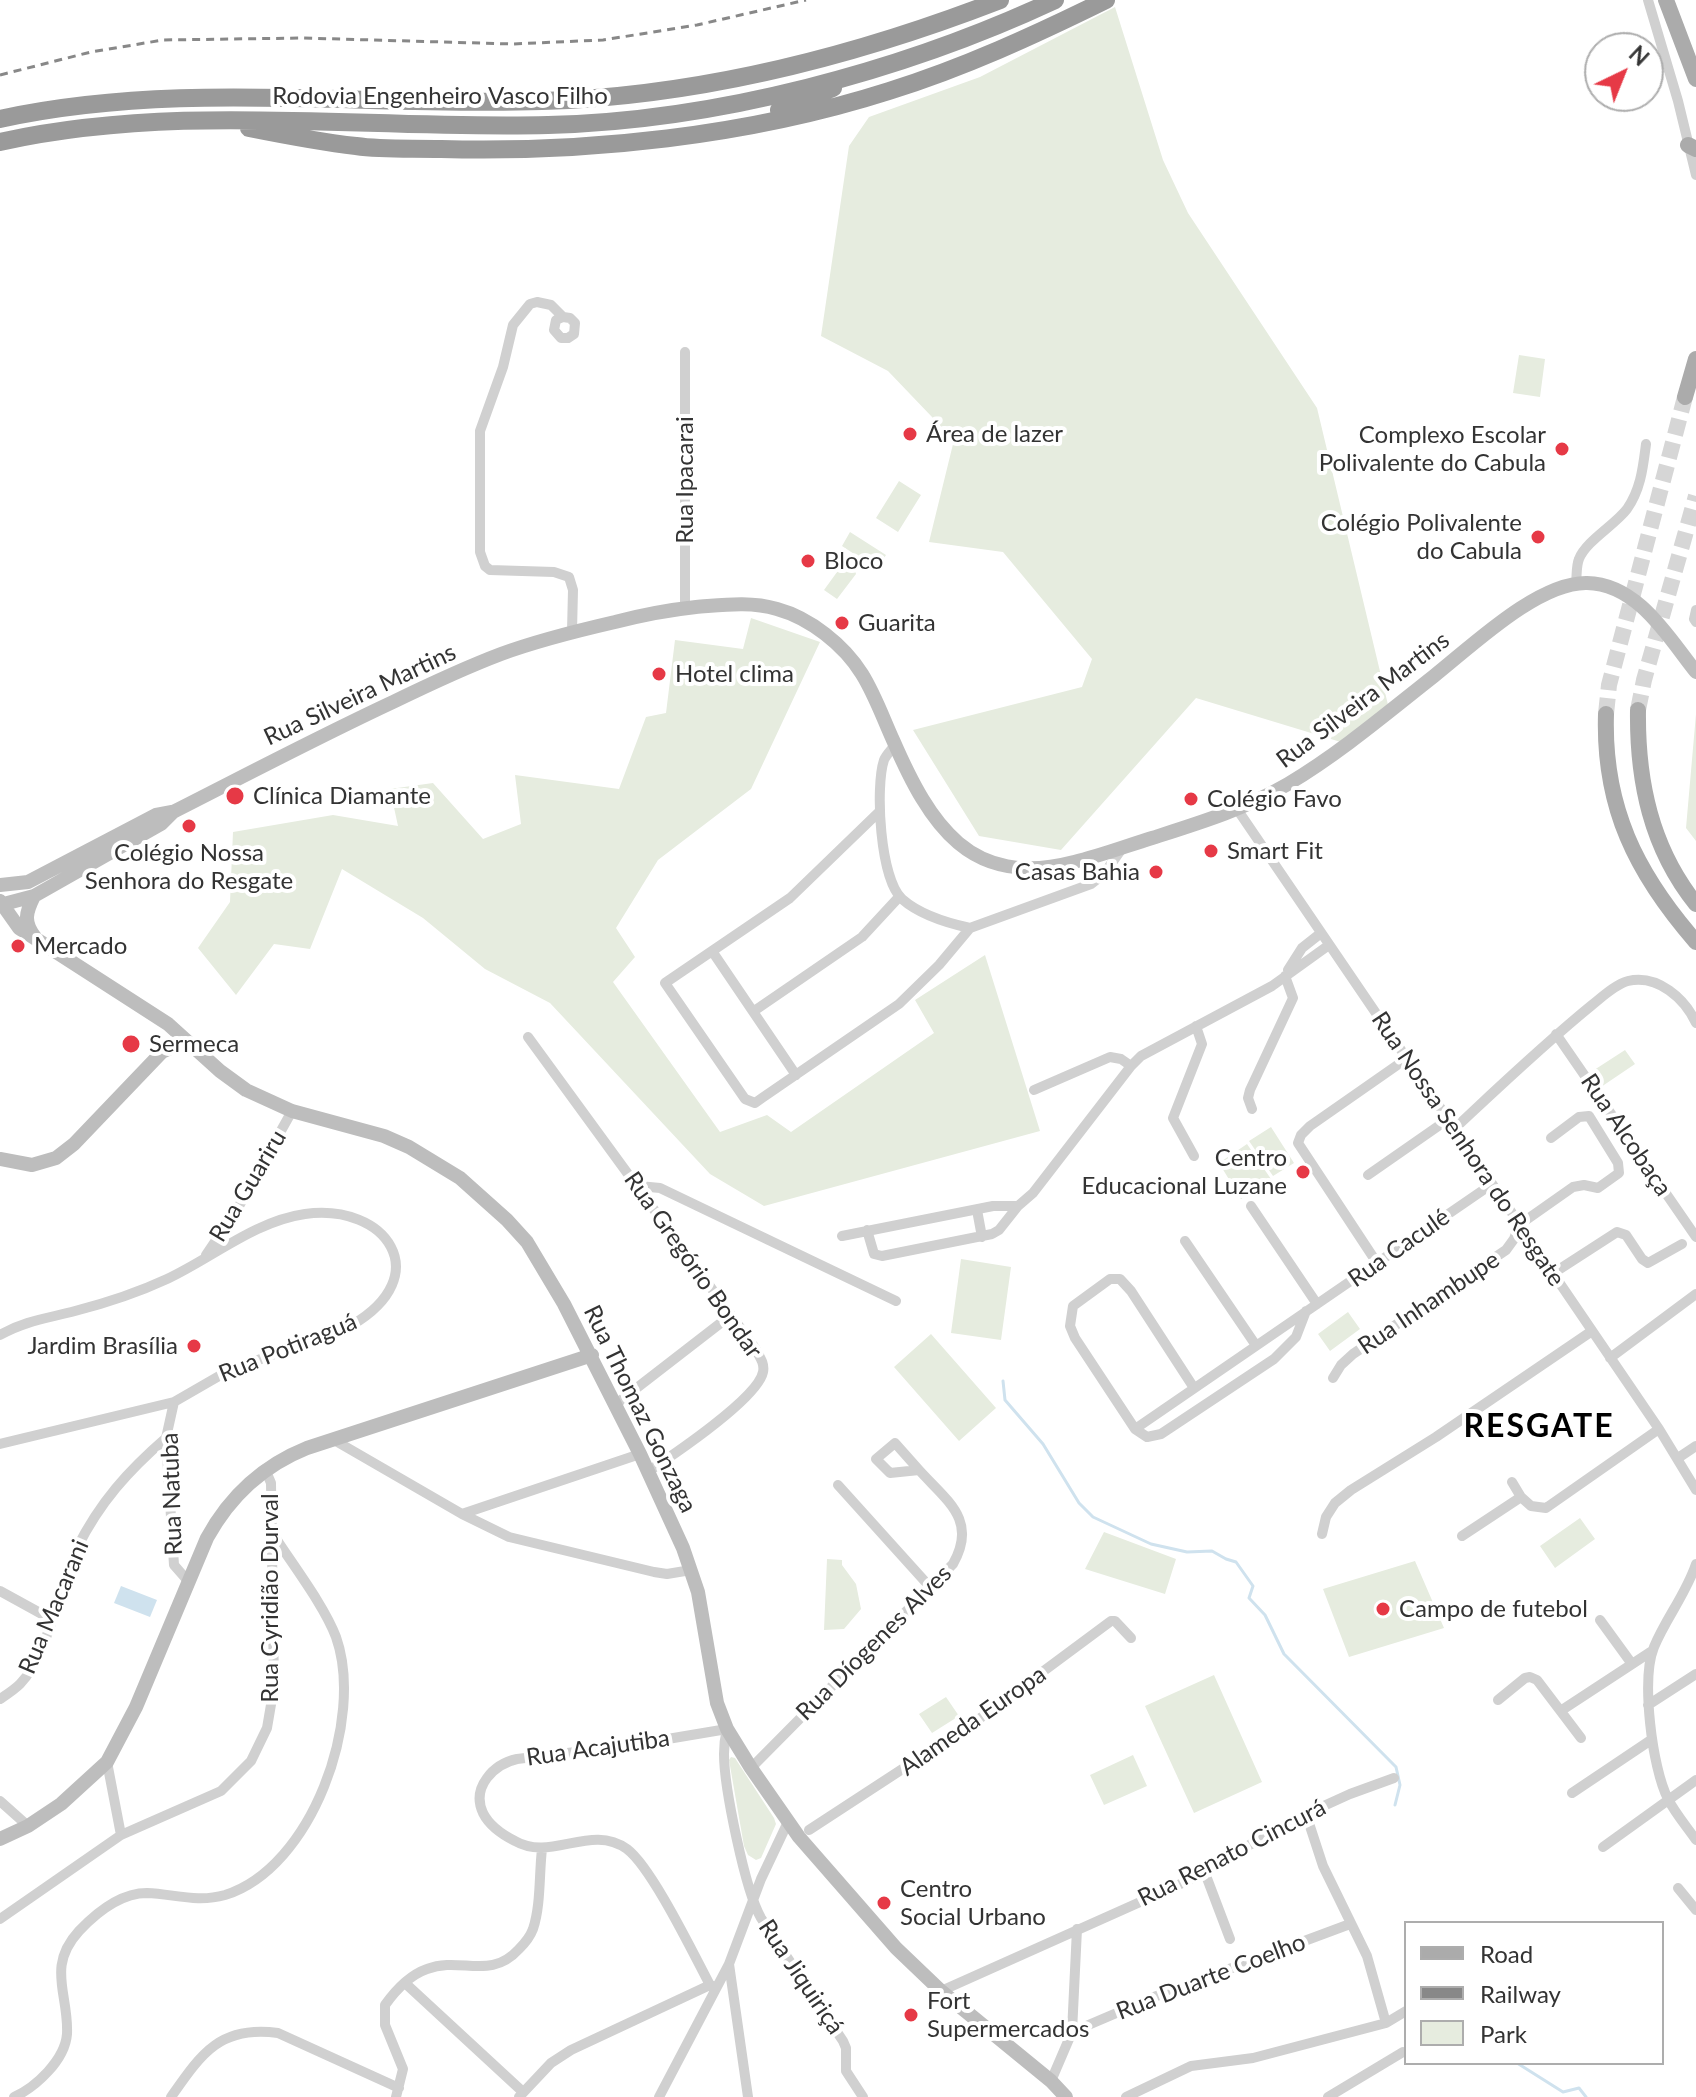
<!DOCTYPE html>
<html>
<head>
<meta charset="utf-8">
<style>
	body { margin:0 }
	#map { position:relative; width:1696px; height:2097px; overflow:hidden; background:#fff; font-family:Lato,sans-serif }
	canvas { display:block }
	.legend { position:absolute; left:1404px; top:1921px; width:260px; height:144px; box-sizing:border-box; background:#fff; border:2px solid #adadad; margin:0; padding:10px 14px; list-style:none; font-size:24px; color:#333 }
	.legend li { display:flex; align-items:center; gap:16px; height:40px }
	.legend b { width:40px; border:2px solid #adadad }
	.north { position:absolute; left:1584px; top:32px; width:80px; height:80px; box-sizing:border-box; background:#fff; border:2px solid #adadad; border-radius:50%; rotate:43deg; font-size:22px; font-weight:700; line-height:32px; text-align:center; color:#333 }
	.north::after { content:''; display:block; margin:auto; width:28px; height:36px; background:#e63946; clip-path:polygon(50% 0,100% 100%,50% 72%,0 100%) }
</style>
</head>
<body>
<div id="map">
<canvas width="1696" height="2097"></canvas>
<ul class="legend">
<li><b style="height:10px;background:#ababab"></b>Road</li>
<li><b style="height:10px;background:#888"></b>Railway</li>
<li><b style="height:22px;background:#e6ecdf"></b>Park</li>
</ul>
<div class="north">N</div>
</div>
<script>
const ctx = document.querySelector('canvas').getContext('2d');
ctx.lineJoin = 'round';
function paint(path, color) {
  ctx.fillStyle = color;
  ctx.fill(path, 'evenodd');
}
function strokePath(path, color, width, dash) {
  ctx.strokeStyle = color;
  ctx.lineWidth = width;
  ctx.lineCap = dash ? 'butt' : 'round';
  ctx.setLineDash(dash || []);
  ctx.stroke(path);
}
function drawText(font, color, halo, rows, align = 'center') {
  ctx.font = font + ' Lato,sans-serif';
  ctx.lineWidth = 8;
  ctx.setLineDash([]);
  ctx.textBaseline = 'middle';
  ctx.strokeStyle = halo;
  ctx.fillStyle = color;
  for (const [text, x, y, turn = 0] of rows) {
    ctx.save();
    ctx.translate(x, y);
    ctx.rotate((+turn || 0) * Math.PI / 180);
    ctx.textAlign = isNaN(turn) ? turn : align;
    if (halo) ctx.strokeText(text, 0, 0);
    ctx.fillText(text, 0, 0);
    ctx.restore();
  }
}
paint(new Path2D(`
	M1115,7L1163,160L1188,213L1317,408L1389,709L1344,743L1196,698L1061,850L979,836L913,730L1082,687L1092,659L1003,552L929,542L954,440L888,371L821,336L849,146L869,117L980,77Z
	M1519,355L1545,359L1540,397L1513,393Z
	M899,481L921,495L898,532L876,518Z
	M850,532L886,555L877,569L842,546Z
	M845,561L854,567L856,574L837,599L824,590Z
	M751,618L820,642L751,789L658,860L616,928L635,957L613,982L720,1132L767,1115L791,1132L934,1033L915,1000L985,955L1040,1131L764,1206L710,1174L550,1003L485,969L423,918L342,869L310,949L274,944L236,995L198,948L230,902L233,832L333,815L398,826L390,789L433,783L483,839L521,824L515,775L619,789L646,717L666,713L675,640L743,649Z
	M1696,714V841L1686,828Z
	M1625,1050L1635,1064L1601,1087L1591,1072Z
	M1271,1127L1294,1163L1273,1176L1249,1141Z
	M1247,1144L1271,1179L1241,1199L1219,1163Z
	M961,1259L1011,1267L1001,1340L951,1333Z
	M1348,1312L1360,1329L1330,1351L1318,1334Z
	M931,1334L996,1408L959,1441L894,1367Z
	M1580,1518L1595,1539L1555,1568L1540,1546Z
	M1104,1532L1176,1559L1165,1594L1085,1569Z
	M827,1559L842,1560V1565L856,1584L861,1609L844,1629L824,1630Z
	M1415,1561L1444,1628L1349,1657L1323,1589Z
	M1214,1675L1262,1782L1194,1813L1145,1706Z
	M946,1697L959,1716L932,1733L919,1714Z
	M1133,1755L1147,1786L1104,1805L1090,1775Z
	M731,1757L735,1758L774,1818L776,1824L761,1858L756,1860L748,1855L744,1846L729,1760Z`), '#e6ecdf');
paint(new Path2D(`
	M121,1586L157,1600L150,1617L114,1603Z`), '#cfe2ee');
strokePath(new Path2D(`
	M1003,1381L1005,1400L1043,1444L1079,1503L1093,1517L1151,1544L1187,1552L1212,1551L1226,1559L1236,1562L1253,1586L1249,1598L1265,1615L1284,1654L1396,1767L1400,1785L1395,1805
	M1517,2063L1563,2092L1579,2088L1586,2097`), '#cfe2ee', 3);
strokePath(new Path2D(`
	M1638,710L1644,680L1696,496
	M1606,714L1609,685L1685,397`), '#d6d6d6', 16, [16, 8]);
strokePath(new Path2D(`
	M1648,0L1678,101L1696,175
	M563,317L556,320L554,330L561,338H568L574,334L575,323L570,318L563,317L551,305L537,302L530,304L513,325L503,367L480,431V552L485,566L490,570L554,572L569,577L573,590L572,631
	M685,352V608
	M1576,583C1577,576 1576,566 1579,559C1586,541 1615,525 1627,509C1641,489 1643,467 1646,444
	M1696,610L1694,619L1696,622
	M895,745C892,749 886,755 884,760C875,787 880,879 902,899C920,915 947,923 970,928
	M1237,809L1659,1429L1696,1490
	M880,811L790,898L665,983L745,1099L755,1103L762,1098L899,1004L939,965L970,928
	M970,928L1091,884L1104,874L1123,847
	M712,951L796,1075
	M1288,970L1302,948L1321,933
	M754,1011L862,937L899,897
	M1556,1034L1696,1237
	M528,1037L755,1348C759,1356 765,1363 763,1372C758,1398 673,1455 649,1471
	M1034,1090L1110,1057L1121,1059L1131,1066
	M1252,1109L1248,1098L1250,1090L1293,998L1285,976
	M1454,1129C1499,1087 1544,1044 1592,1005C1602,997 1616,984 1628,981C1658,974 1685,999 1696,1023
	M1194,1156L1173,1118L1202,1044L1196,1026
	M1368,1175L1447,1120
	M639,1186L660,1188L896,1301
	M1251,1206L1317,1304
	M977,1210L982,1237
	M867,1230L874,1254L882,1256L992,1234L999,1230L1018,1206
	M842,1236L993,1206H1018L1033,1193L1131,1066L1141,1056L1272,986L1329,945
	M1185,1241L1255,1344
	M206,1255L239,1206L292,1111
	M1377,1263L1298,1143L1301,1135L1310,1126L1406,1059
	M1552,1274L1617,1232L1626,1235L1642,1259L1648,1263L1682,1244
	M0,1335C24,1321 49,1318 75,1311C106,1303 139,1292 167,1279C212,1258 255,1221 305,1214C386,1203 437,1275 352,1325L226,1372L174,1402L0,1444
	M1610,1358L1696,1294
	M1333,1378L1341,1365L1353,1354L1506,1250L1514,1239L1519,1225L1573,1187L1584,1185L1598,1188L1619,1173L1618,1163L1589,1116L1579,1117L1551,1138
	M1194,1388L1131,1291L1120,1279H1110L1073,1306L1070,1326L1075,1338L1135,1429L1147,1437L1161,1434L1274,1359L1296,1337L1306,1311
	M174,1402L166,1438L174,1565L188,1581
	M616,1404L731,1315
	M1135,1429L1492,1184
	M334,1440L462,1514L509,1537L654,1572L667,1574L691,1570
	M895,1443L919,1470L890,1473L876,1459Z
	M1678,1458L1696,1446
	M1512,1482L1521,1497
	M838,1485L930,1587
	M462,1514L640,1454
	M1322,1534L1326,1517L1335,1503L1351,1490L1436,1437L1592,1331
	M1462,1536L1521,1497L1531,1506L1546,1508L1659,1429
	M1696,1564C1686,1594 1666,1618 1654,1647C1641,1679 1652,1768 1668,1799C1675,1813 1687,1827 1696,1840
	M0,1591L51,1619
	M1600,1620L1632,1664
	M0,1699C6,1695 14,1690 20,1684C48,1656 59,1586 77,1548C100,1502 128,1471 166,1438
	M1498,1700L1525,1678L1530,1677L1537,1680L1581,1738
	M1648,1705L1696,1674
	M1562,1710L1652,1651
	M107,1762L121,1835
	M751,1768L953,1564C978,1520 947,1501 919,1470
	M1572,1793L1651,1740
	M0,1801L28,1826
	M1306,1814L1323,1866L1367,1956L1386,2023
	M809,1830L979,1719L1111,1621H1115L1131,1638
	M1603,1847L1696,1780
	M1205,1873L1230,1939
	M1678,1888L1696,1910
	M0,1919L121,1835L221,1791L251,1761L267,1728L274,1687L271,1483L265,1469
	M729,1964L748,2097
	M405,1983L523,2092
	M710,1985C693,1953 652,1868 627,1849C591,1823 551,1862 515,1841C503,1835 489,1825 483,1813C471,1787 494,1764 517,1759L626,1746L727,1729C725,1737 724,1745 724,1754C724,1787 745,1890 761,1918L843,2041L846,2048V2071L863,2097
	M941,1991L1205,1873L1251,1844L1306,1814L1350,1794L1394,1778
	M1072,2032L1154,1997L1350,1924
	M1051,2081L1072,2032L1077,1929
	M14,2097C36,2087 65,2060 67,2034C69,1994 46,1967 79,1931C96,1913 121,1893 147,1893C174,1894 197,1903 225,1895C312,1868 365,1719 336,1637C324,1605 292,1564 273,1534
	M171,2097C201,2054 220,2025 278,2033L399,2088
	M396,2097L403,2069L385,2025V2005C395,1991 410,1975 427,1969C461,1956 490,1981 519,1949C525,1943 530,1937 533,1929C541,1905 539,1874 542,1849
	M519,2097L551,2063L571,2050L710,1985L713,1986
	M659,2097L729,1964L761,1879L788,1822
	M1126,2097L1191,2066L1253,2058L1386,2023L1406,2011
	M1328,2097L1403,2052`), '#d0d0d0', 10);
strokePath(new Path2D(`
	M0,885L28,882L156,815L172,812
	M34,896C26,912 23,922 35,937
	M0,901L19,928L168,1024L220,1071L246,1090L292,1111L384,1136L409,1147L460,1178L507,1220L527,1242L564,1304L640,1454L683,1548L698,1592L717,1703L727,1729L751,1768L799,1837L896,1948L941,1991L1051,2081L1066,2097
	M0,905L34,896L161,824L173,812C246,775 318,737 393,702C428,685 464,668 501,654C539,640 576,631 615,622C642,615 668,610 696,607C723,605 750,601 777,609C810,618 844,645 862,674C875,695 883,718 893,740C930,825 970,889 1074,862C1100,856 1126,846 1152,838C1199,823 1245,809 1288,784C1340,753 1387,713 1434,676C1472,646 1538,582 1587,583C1638,584 1668,637 1696,672
	M0,1159L32,1165L56,1158L74,1144L162,1052L179,1044L192,1047
	M0,1839L28,1826L61,1804L107,1762L136,1707L207,1538C230,1496 262,1466 307,1448L592,1355`), '#bdbdbd', 14);
strokePath(new Path2D(`
	M1666,0L1696,79
	M1688,145L1696,149
	M1685,397L1696,359
	M1638,710C1637,781 1651,848 1696,904
	M1606,714C1603,807 1636,873 1696,942`), '#ababab', 16);
strokePath(new Path2D(`
	M779,110L833,88
	M0,119C179,80 361,107 542,101C700,96 853,57 1000,0
	M249,128C284,135 320,142 356,146C384,150 413,148 441,149C588,153 748,136 889,91C963,68 1035,35 1106,0
	M0,142C181,102 365,130 548,125C716,121 903,71 1055,0`), '#9a9a9a', 18);
strokePath(new Path2D(`
	M0,75L91,52L163,40L303,38L513,44L603,40L697,25L806,0`), '#888', 3, [8, 6]);
for (const [x, y, r, color] of [
	[910,434,8,"#e63946"],
	[1562,449,8,"#e63946"],
	[1538,537,8,"#e63946"],
	[808,561,8,"#e63946"],
	[842,623,8,"#e63946"],
	[659,674,8,"#e63946"],
	[235,796,10,"#e63946"],
	[1191,799,8,"#e63946"],
	[189,826,8,"#e63946"],
	[1211,851,8,"#e63946"],
	[1156,872,8,"#e63946"],
	[18,946,8,"#e63946"],
	[131,1044,10,"#e63946"],
	[1303,1172,8,"#e63946"],
	[194,1346,8,"#e63946"],
	[1383,1609,8,"#e63946"],
	[884,1903,8,"#e63946"],
	[911,2015,8,"#e63946"]
]) {
  const dot = new Path2D();
  dot.arc(x, y, r, 0, 2 * Math.PI);
  ctx.fillStyle = color;
  ctx.fill(dot);
  strokePath(dot, '#fff', 3);
}
drawText('24px', '#333', '#fff', [
	["Rodovia Engenheiro Vasco Filho",440,96],
	["Rua Ipacarai",685,480,-90],
	["Rua Silveira Martins",360,695,-25],
	["Rua Silveira Martins",1363,700,-37],
	["Rua Alcobaça",1626,1135,56],
	["Rua Nossa Senhora do Resgate",1468,1149,56],
	["Rua Guariru",248,1186,-59],
	["Rua Caculé",1399,1248,-35],
	["Rua Gregório Bondar",693,1265,55],
	["Rua Inhambupe",1429,1303,-34],
	["Rua Potiraguá",288,1348,-22],
	["Rua Thomaz Gonzaga",640,1409,64],
	["Rua Natuba",172,1494,-92],
	["Rua Cyridião Durval",270,1598,-90],
	["Rua Macarani",54,1607,-67],
	["Rua Díogenes Alves",874,1643,-45],
	["Alameda Europa",973,1721,-35],
	["Rua Acajutiba",598,1748,-8],
	["Rua Renato Cincurá",1232,1853,-27],
	["Rua Jiquiriçá",801,1977,56],
	["Rua Duarte Coelho",1211,1977,-21]
]);
drawText('24px', '#333', '#fff', [
	["Área de lazer",926,434],
	["Complexo Escolar",1546,435,"right"],
	["Polivalente do Cabula",1546,463,"right"],
	["Colégio Polivalente",1522,523,"right"],
	["do Cabula",1522,551,"right"],
	["Bloco",824,561],
	["Guarita",858,623],
	["Hotel clima",675,674],
	["Clínica Diamante",253,796],
	["Colégio Favo",1207,799],
	["Smart Fit",1227,851],
	["Colégio Nossa",189,853,"center"],
	["Senhora do Resgate",189,881,"center"],
	["Casas Bahia",1140,872,"right"],
	["Mercado",34,946],
	["Sermeca",149,1044],
	["Centro",1287,1158,"right"],
	["Educacional Luzane",1287,1186,"right"],
	["Jardim Brasília",178,1346,"right"],
	["Campo de futebol",1399,1609],
	["Centro",900,1889],
	["Social Urbano",900,1917],
	["Fort",927,2001],
	["Supermercados",927,2029]
], 'left');
ctx.letterSpacing = '2px';
drawText('bold 32px', '#000', '#fff', [
	["RESGATE",1539,1427]
]);
ctx.letterSpacing = '0px';
</script>
</body>
</html>
